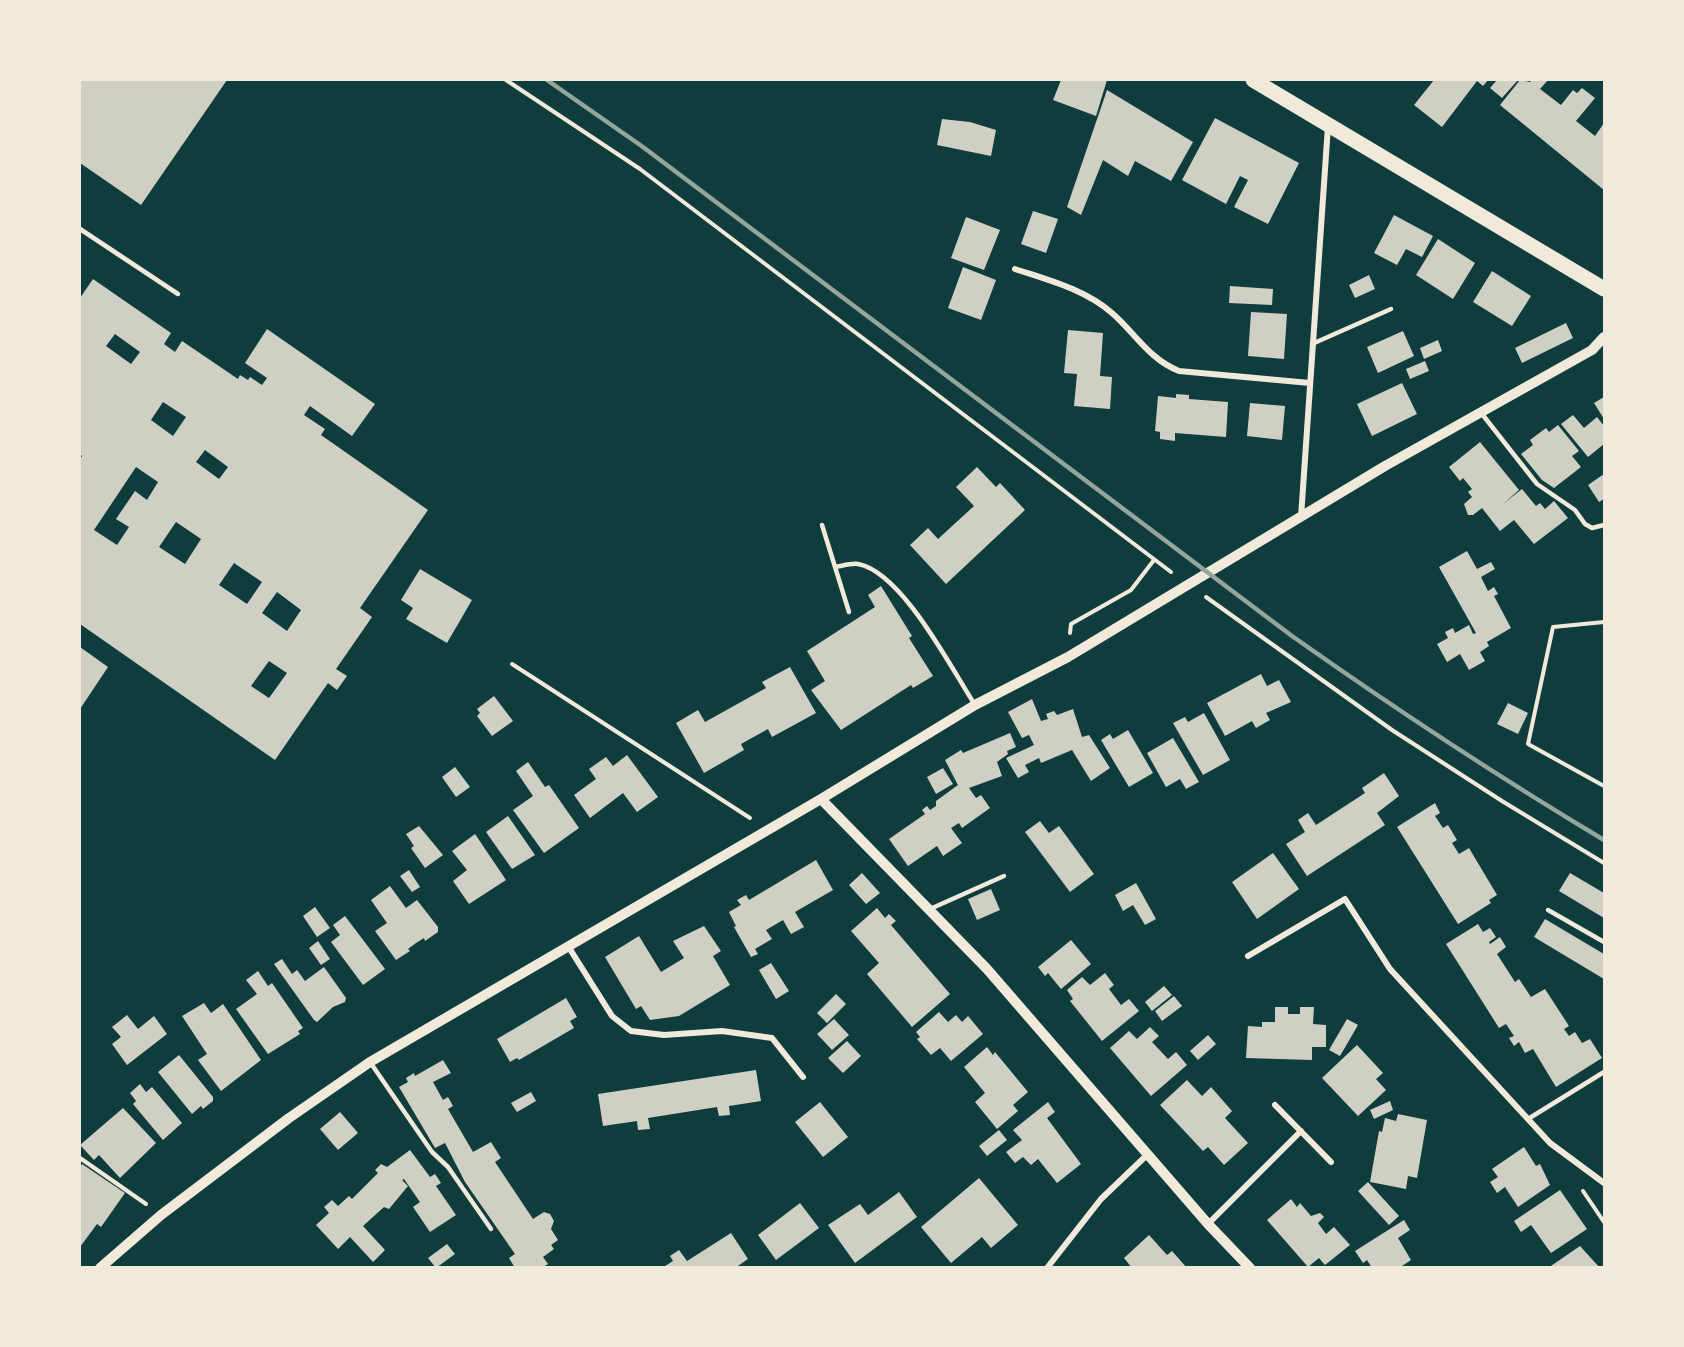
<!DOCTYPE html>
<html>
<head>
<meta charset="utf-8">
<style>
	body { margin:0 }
	#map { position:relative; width:1684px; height:1347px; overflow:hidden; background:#0f3d3e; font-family:Jost,sans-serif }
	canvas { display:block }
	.frame { position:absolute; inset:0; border:81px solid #f1e9da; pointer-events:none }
</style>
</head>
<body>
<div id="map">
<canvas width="1684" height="1347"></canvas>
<div class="frame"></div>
</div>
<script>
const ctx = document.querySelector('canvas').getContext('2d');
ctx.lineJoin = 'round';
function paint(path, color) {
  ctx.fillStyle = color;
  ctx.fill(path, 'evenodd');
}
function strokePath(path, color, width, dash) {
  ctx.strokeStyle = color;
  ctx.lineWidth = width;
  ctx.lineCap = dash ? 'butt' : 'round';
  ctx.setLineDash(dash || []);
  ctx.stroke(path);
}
paint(new Path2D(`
	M80,80H227L141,205L80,163Z
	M1061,80H1107L1096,116L1053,100Z
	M1434,80H1488L1483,86L1477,81L1442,127L1414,105Z
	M1497,80H1518L1502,98L1490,88Z
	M1520,80L1530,82L1532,80H1548L1540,89L1561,105L1573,90L1577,93L1582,88L1595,98L1576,121L1595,136L1604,123V190L1500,105Z
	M1107,90L1193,142L1171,181L1135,161L1128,176L1103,160L1081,215L1067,207Z
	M1215,118L1299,163L1268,224L1234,207L1248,180L1240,176L1226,204L1182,180Z
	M942,119L970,122L996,130L991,156L937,145Z
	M1033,211L1058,219L1046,253L1021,244Z
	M1394,215L1433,236L1422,257L1406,249L1397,265L1374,253Z
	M966,217L1000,230L984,270L951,258Z
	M1438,239L1475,263L1453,299L1416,275Z
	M963,267L996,280L981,320L948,308Z
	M1492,271L1531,296L1512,326L1473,302Z
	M1369,275L1375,289L1355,298L1349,285Z
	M93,279L171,333L164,344L175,352L182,341L238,379L240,375L248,380L250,377L262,385L267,378L245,363L267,329L375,404L352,436L310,406L304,415L325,429L321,435L428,510L360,608L372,617L336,669L347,676L337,690L328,683L275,760L80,624V460L82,456L80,454V298ZM115,334L140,352L131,364L106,346ZM163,402L186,417L173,436L151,420ZM205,450L228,467L219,479L196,462ZM136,467L158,482L147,500L135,491L116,519L129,527L117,545L94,530ZM176,522L201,539L185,564L159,547ZM234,563L262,582L247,604L219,585ZM277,592L301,610L287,631L262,613ZM269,661L287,673L269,698L251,686Z
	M1230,286L1273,289L1272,305L1229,303Z
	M1251,312L1287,314L1284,359L1248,356Z
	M1566,323L1573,338L1522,363L1515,348Z
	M1068,330L1103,333L1100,376L1112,377L1110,409L1074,406L1077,374L1064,373Z
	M1403,331L1414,356L1378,373L1367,347Z
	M1438,340L1442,351L1424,359L1420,348Z
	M1425,361L1429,371L1410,379L1406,369Z
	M1402,383L1417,414L1372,436L1357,404Z
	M1176,394L1189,395V399L1228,402L1226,437L1175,433V441L1160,439V432L1155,431L1158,396L1176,398Z
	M1604,397V419L1594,403Z
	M1250,403L1285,406L1282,440L1247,436Z
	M1573,415L1584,428L1597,417L1604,426V444L1588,457L1561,424Z
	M1558,425L1579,451L1572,456L1581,467L1554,488L1542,480L1521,454L1533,445L1530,440L1546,428L1549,432Z
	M1480,442L1519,490L1503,504L1522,489L1536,506L1540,503L1545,509L1554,501L1568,518L1534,544L1514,520L1500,531L1482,508L1473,515H1468L1464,504L1472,497L1468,492L1472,489L1463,478L1460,481L1449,467Z
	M977,467L996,487L1000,483L1025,510L946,584L910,545L928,528L938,539L974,506L956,487Z
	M1604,474V499L1599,502L1588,485Z
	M1467,551L1477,569L1491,562L1495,569L1481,577L1488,591L1494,587L1498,594L1494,596L1511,628L1487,642L1489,646L1480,652L1485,661L1469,670L1460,654L1447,662L1437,644L1448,638L1445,632L1453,628L1455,633L1469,625L1473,634L1476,633L1439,567Z
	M420,569L472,600L447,643L406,619L413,608L401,600Z
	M881,586L912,636L909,638L933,676L913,688L911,685L841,730L811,690L825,681L807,651L875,607L868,595Z
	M80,647L108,667L80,709Z
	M790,667L816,713L772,737L768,729L741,744L744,750L704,773L676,723L698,710L705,722L766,688L762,682Z
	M1261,674L1267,686L1279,680L1291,702L1266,713L1270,720L1256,728L1252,721L1225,736L1207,703Z
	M494,696L513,721L492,736L477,716L480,713L477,709Z
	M1032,699L1041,721L1048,719L1046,714L1054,711L1057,715L1073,709L1082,737L1089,735L1110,768L1091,781L1072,750L1041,763L1039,758L1025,765L1029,772L1018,778L1006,758L1034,745L1029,735L1022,738L1008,712Z
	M1508,703L1528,713L1518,734L1497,724Z
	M1204,713L1230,760L1203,775L1173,723L1185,717L1188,722Z
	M1128,730L1153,773L1129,787L1101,740L1110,734L1113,739Z
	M1010,733L1016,747L1007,751L1008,754L997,762L1002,776L969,788L976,798L981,795L990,808L962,828L959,823L951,828L962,843L943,856L937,846L908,866L889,839L925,814L922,810L927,806L930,810L936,806V801L958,785L961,791L945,760L961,750L963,753Z
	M1173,738L1199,782L1186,789L1180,779L1166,787L1147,753Z
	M627,755L658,797L637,812L623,793L590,818L574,795L596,779L589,769L606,757L613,766Z
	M528,762L545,787L549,785L579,828L544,853L513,810L533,796L516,771Z
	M455,767L470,787L456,797L442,777Z
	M943,768L953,784L936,794L927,777Z
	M1384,773L1399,796L1377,813L1385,825L1307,876L1286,844L1305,832L1298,820L1308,813L1316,825L1365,793L1362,788Z
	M1435,803L1440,813L1435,816L1443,828L1448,825L1457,840L1452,843L1459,854L1469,848L1497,895L1489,900L1491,903L1458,924L1397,827Z
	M508,816L535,855L512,869L486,832Z
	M1040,821L1049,833L1059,826L1094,874L1070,892L1025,832Z
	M419,826L443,855L425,868L411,848L414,846L406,834Z
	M475,834L506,880L469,904L453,881L467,870L452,851Z
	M1273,853L1299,889L1257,919L1232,882Z
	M816,860L833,890L795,912L804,927L791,934L783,920L766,930L772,939L755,949L758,954L751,957L734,927L736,926L729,912L741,905L737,900L746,895L749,900Z
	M409,870L420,887L412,892L400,876Z
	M862,873L880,893L866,904L849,885Z
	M1570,873L1604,893V918L1559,891Z
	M1136,883L1156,919L1145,925L1133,905L1123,911L1115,895Z
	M390,886L406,908L417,900L438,927V932L425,941L424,938L416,943L408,949L410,951L396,960L375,931L387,923L371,900Z
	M991,889L1000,910L977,920L968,899Z
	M315,907L330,928L317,937L303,916Z
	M877,908L885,918L889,914L896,921L891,925L950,994L912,1027L867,974L879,963L851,931Z
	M345,916L385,969L363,985L331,942L340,935L333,925Z
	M1545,919L1604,954V979L1534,937Z
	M1478,924L1483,932L1490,928L1496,937L1489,942L1490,944L1500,937L1506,947L1497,954L1515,982L1519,979L1531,997L1545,989L1569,1026L1564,1029L1569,1036L1575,1032L1582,1043L1590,1039L1602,1058L1556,1087L1533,1049L1525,1053L1519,1042L1514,1046L1509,1038L1514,1036L1506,1024L1499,1028L1446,944Z
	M704,926L721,951L713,956L730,985L679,1016L650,1020L641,1006L636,1009L605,957L639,936L661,972L684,958L673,941Z
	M1071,940L1091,964L1061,989L1048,973L1045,976L1038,967Z
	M318,941L330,959L321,965L309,948Z
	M282,959L292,974L297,970L305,981L324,967L346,998L345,1002L333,1007L317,1022L314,1020L274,964Z
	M771,963L789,991L776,999L759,970Z
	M258,971L268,986L272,983L303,1028L298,1031L300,1034L268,1054L236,1009L257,994L246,980Z
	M1105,973L1114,985L1109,989L1121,1005L1129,999L1139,1011L1102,1041L1070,1001L1073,999L1067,990L1082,977L1090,985Z
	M1164,986L1172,995L1152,1011L1145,1002Z
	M836,994L846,1004L827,1023L817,1013Z
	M1174,996L1182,1006L1162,1021L1155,1011Z
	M566,998L577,1017L570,1021L574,1028L519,1060L517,1058L510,1062L497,1039Z
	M204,1003L211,1013L223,1004L261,1060L221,1091L198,1060L207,1054L182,1016Z
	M1275,1007H1288V1014H1300V1007H1314L1313,1024L1326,1025V1047H1312V1060L1246,1058L1248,1026L1262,1027V1022H1275Z
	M939,1012L948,1022L956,1015L962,1022L968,1016L983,1034L951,1061L940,1048L931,1055L917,1039L920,1037L916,1032Z
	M127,1015L138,1029L154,1016L167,1034L127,1065L112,1044L121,1037L112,1027Z
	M834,1019L849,1035L832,1050L817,1034Z
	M1347,1019L1358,1025L1340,1056L1329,1050Z
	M1150,1027L1159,1036L1152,1042L1168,1059L1176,1052L1187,1065L1151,1096L1110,1048L1129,1031L1137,1039Z
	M1208,1035L1216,1044L1198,1060L1190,1051Z
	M847,1041L861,1056L843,1073L828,1058Z
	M1357,1045L1383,1073L1376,1079L1386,1090L1358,1116L1322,1078Z
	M987,1047L993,1055L995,1052L1028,1092L1013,1105L1018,1111L997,1129L975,1102L985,1093L964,1067Z
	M179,1055L213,1097V1101L203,1109L201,1106L192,1114L158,1072Z
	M443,1060L451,1073L433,1082L443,1100L448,1097L453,1106L448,1109L473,1152L491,1142L501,1158L495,1162L533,1219L544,1212L550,1214L554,1221L551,1229L558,1240L551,1245L554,1249L543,1257L548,1264L542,1268H515L509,1258L515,1254L465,1182L445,1143L435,1148L399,1087L408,1082L406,1078L414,1073L415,1076Z
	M756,1070L761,1101L729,1106L730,1115L719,1116L717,1107L648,1118L650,1129L638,1130L637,1121L603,1126L598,1094Z
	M1187,1080L1202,1096L1211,1087L1232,1111L1225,1118L1248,1143L1224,1165L1208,1147L1203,1151L1160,1105Z
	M140,1084L146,1092L152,1087L182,1123L163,1140L133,1104L136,1101L130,1093Z
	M531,1092L536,1101L517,1112L511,1103Z
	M1390,1101L1393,1110L1374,1119L1370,1110Z
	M820,1102L848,1137L823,1157L795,1122Z
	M1048,1102L1055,1112L1047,1118L1081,1164L1057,1183L1038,1159L1031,1165L1023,1157L1015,1163L1006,1152L1022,1140L1013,1130Z
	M123,1108L156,1143L120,1178L99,1155L94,1160L80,1145Z
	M340,1112L358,1133L338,1150L320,1129Z
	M1398,1114L1427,1120L1417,1178L1408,1176L1406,1189L1370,1182L1379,1131L1382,1132L1385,1118L1396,1121Z
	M999,1130L1007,1140L987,1156L979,1146Z
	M1524,1147L1536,1166L1540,1164L1550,1185L1518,1207L1505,1187L1497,1193L1490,1182L1498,1177L1492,1169Z
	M410,1150L430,1177L435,1174L441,1183L436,1186L456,1215L430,1232L413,1207L420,1202L404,1179L402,1180L408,1186L389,1209L384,1207L363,1226L385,1250L373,1262L350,1237L338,1249L316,1225L329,1213L324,1207L332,1200L338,1206L349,1196L352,1199L378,1173L375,1170L381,1164L387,1167Z
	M82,1164L125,1193L101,1227L97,1224L80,1247V1168Z
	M979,1178L1018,1225L991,1248L982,1237L951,1263L921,1227Z
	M1368,1182L1399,1216L1389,1225L1358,1191Z
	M1560,1190L1587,1229L1551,1253L1531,1225L1521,1232L1514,1221Z
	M899,1192L917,1217L855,1263L828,1225L860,1204L868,1215Z
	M1291,1199L1297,1207L1300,1203L1311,1216L1320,1213L1324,1217L1318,1223L1326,1234L1334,1227L1350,1245L1325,1265L1319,1258L1308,1267L1267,1220Z
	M800,1203L819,1228L776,1260L758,1235Z
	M1404,1220L1410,1230L1398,1238L1411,1260L1399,1268H1372L1367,1260L1363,1263L1355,1251Z
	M731,1233L748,1259L735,1268H662L673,1261L670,1256L679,1250L687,1261Z
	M1149,1235L1167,1255L1172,1251L1187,1268H1132L1124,1258Z
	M447,1244L455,1254L436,1268L428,1258Z
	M1580,1246L1600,1268H1548Z`), '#cfcfc3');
strokePath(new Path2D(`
	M506,80L640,169L1171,572
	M1206,597L1392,730L1502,801L1604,863
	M1604,622L1553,627L1528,744L1604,786
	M1070,633L1071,624L1131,590L1154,560
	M512,664L750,818
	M80,1158L146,1204
	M1583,1191L1604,1222`), '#f1e9da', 4);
strokePath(new Path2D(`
	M80,229L178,294
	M1312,344L1391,309
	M1482,414L1537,484L1575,510L1585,524L1592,528L1604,525
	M822,525L849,612
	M835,567C842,566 851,563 858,564C902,572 951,668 975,705
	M930,909L1004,876
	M1548,910L1604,942
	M370,1062L432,1152L448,1167L491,1229
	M1528,1119L1604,1072`), '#f1e9da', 4.5);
strokePath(new Path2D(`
	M1015,269C1048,280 1084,289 1112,313C1136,334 1149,359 1179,371L1310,383
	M1301,517L1328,126
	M568,946L612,1016L631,1031L664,1035L722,1031L772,1038L803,1077
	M1248,956L1345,899L1390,969L1550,1143L1604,1183
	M1275,1105L1331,1162
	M1208,1224L1301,1131
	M1047,1268L1101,1199L1148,1154`), '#f1e9da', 6);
strokePath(new Path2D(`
	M821,799L987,969L1208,1224L1250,1268
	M100,1268L161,1215L289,1118L370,1062L821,799L975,705L1068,657L1385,466L1592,350L1604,337`), '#f1e9da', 10);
strokePath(new Path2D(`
	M1253,80L1604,289`), '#f1e9da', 15);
strokePath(new Path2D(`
	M547,80L643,147L1292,636C1394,708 1497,776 1604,840`), '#97a49c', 4.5);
</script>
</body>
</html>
